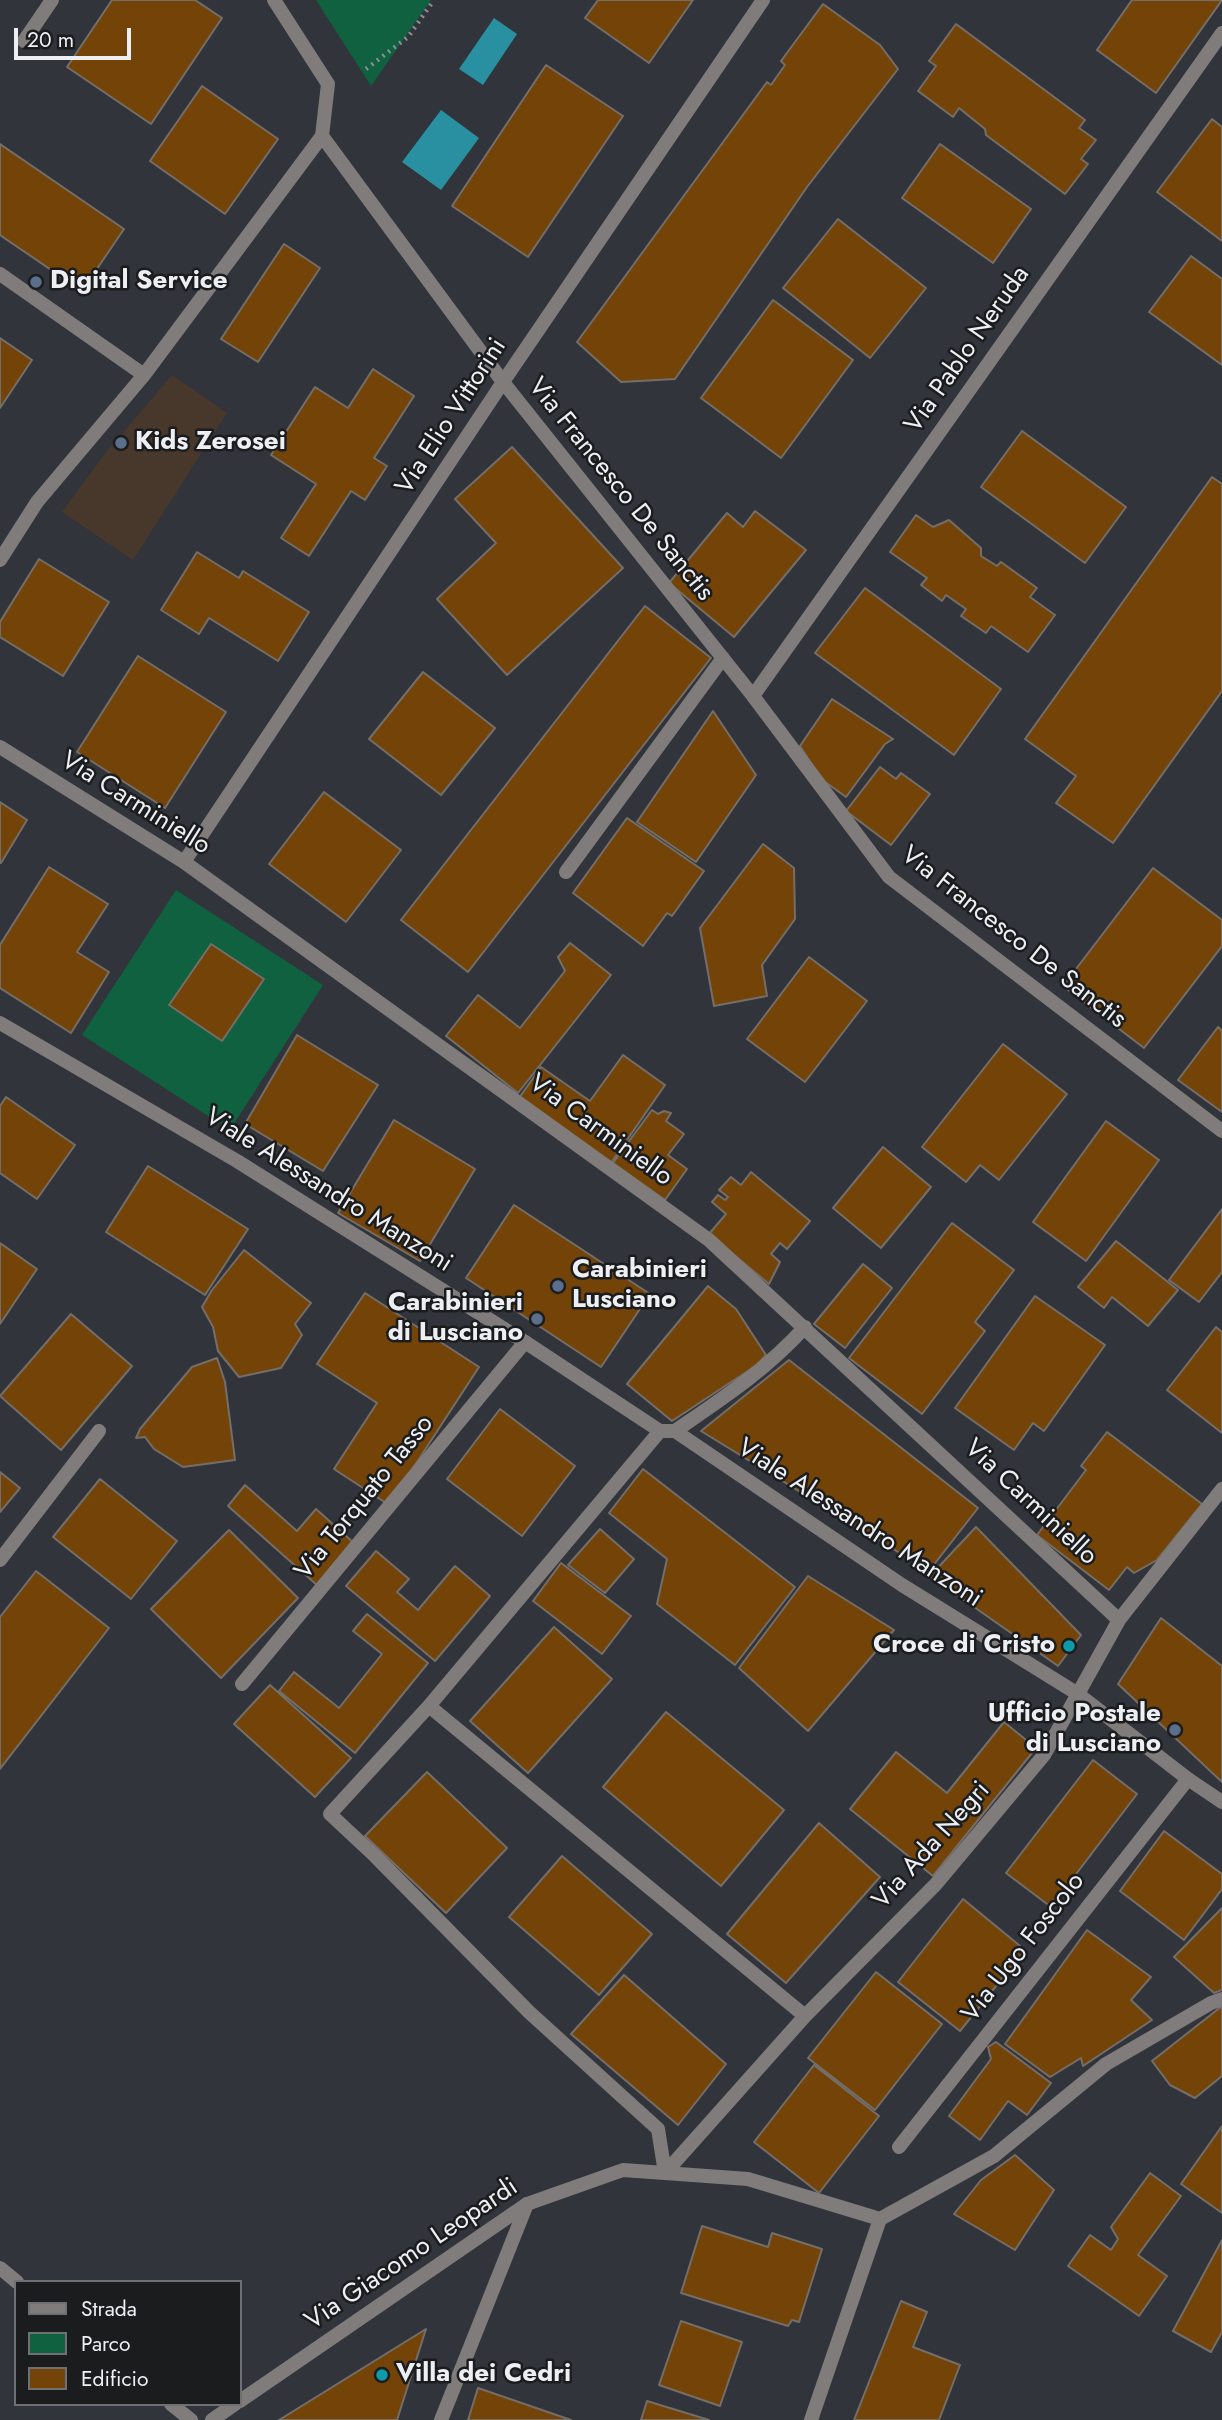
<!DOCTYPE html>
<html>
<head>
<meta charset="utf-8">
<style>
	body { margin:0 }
	#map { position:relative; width:1222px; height:2420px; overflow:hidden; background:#31343a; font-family:Jost,sans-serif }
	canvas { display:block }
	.legend { position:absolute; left:14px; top:2280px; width:228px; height:126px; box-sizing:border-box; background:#1b1c1e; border:2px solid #6f7073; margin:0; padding:9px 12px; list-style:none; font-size:21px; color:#edeff3 }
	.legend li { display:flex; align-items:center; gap:14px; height:35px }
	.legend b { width:35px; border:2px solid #6f7073 }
	.scale { position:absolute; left:14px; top:28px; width:117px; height:32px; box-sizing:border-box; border:4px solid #edeff3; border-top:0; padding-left:9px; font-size:21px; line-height:24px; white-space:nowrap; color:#edeff3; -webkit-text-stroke:5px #1b1c1e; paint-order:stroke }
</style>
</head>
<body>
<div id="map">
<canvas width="1222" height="2420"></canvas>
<ul class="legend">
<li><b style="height:9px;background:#807c7b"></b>Strada</li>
<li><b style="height:19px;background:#0f6140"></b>Parco</li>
<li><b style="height:19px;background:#734308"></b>Edificio</li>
</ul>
<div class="scale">20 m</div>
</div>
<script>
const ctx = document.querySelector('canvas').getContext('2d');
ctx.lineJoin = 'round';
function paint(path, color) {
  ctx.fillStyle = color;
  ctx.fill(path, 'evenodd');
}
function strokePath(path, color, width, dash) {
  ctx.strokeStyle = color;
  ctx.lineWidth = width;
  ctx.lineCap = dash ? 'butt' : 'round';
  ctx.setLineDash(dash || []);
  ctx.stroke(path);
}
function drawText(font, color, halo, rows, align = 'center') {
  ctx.font = font + ' Jost,sans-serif';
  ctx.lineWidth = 5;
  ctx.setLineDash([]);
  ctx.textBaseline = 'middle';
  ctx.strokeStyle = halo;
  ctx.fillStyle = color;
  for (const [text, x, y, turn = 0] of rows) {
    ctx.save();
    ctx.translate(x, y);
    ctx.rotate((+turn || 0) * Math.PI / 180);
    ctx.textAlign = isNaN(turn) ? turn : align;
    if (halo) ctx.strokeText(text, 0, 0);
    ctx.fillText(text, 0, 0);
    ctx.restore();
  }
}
paint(new Path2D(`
	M172,375L227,413L133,560L62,512L104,455Z`), '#48382c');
paint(new Path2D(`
	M316,0H431L371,86Z
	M176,890L323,985L230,1130L82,1035Z`), '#0f6140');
paint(new Path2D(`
	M494,18L517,34L483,85L459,69Z
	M441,110L479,138L441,190L402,162Z`), '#2990a1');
const building = new Path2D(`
	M112,0H195L222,18L151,124L67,67Z
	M598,0H693L649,63L585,18Z
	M1132,0H1222L1156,93L1097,50Z
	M823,4L880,45L898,69L807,187L675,379L621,382L577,342L767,82L771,85L785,65L781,61Z
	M956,24L1085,120L1079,128L1096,140L1081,159L1088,164L1065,194L986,135L985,129L959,108L953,117L918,91L936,66L929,61Z
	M546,65L623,116L528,257L452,206Z
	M202,86L278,139L225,214L150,161Z
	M1212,119L1222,127V241L1157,192Z
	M0,144L124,229L82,291L0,235Z
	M940,144L1031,209L993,263L902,198Z
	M838,219L926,288L870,358L783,288Z
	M284,244L320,268L258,362L221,339Z
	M1191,256L1222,279V365L1149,312Z
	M773,300L853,360L781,458L701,398Z
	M0,338L32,360L0,408Z
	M373,369L414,396L374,458L387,466L365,500L351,491L309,556L281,538L316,484L271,455L315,387L348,408Z
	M1022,431L1126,507L1085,563L981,487Z
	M512,447L623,568L507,675L437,599L496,543L455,499Z
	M1212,477L1222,484V691L1113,843L1056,803L1076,776L1025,739Z
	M755,511L806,550L734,637L669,583L727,513L743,527Z
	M916,515L933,527L949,520L981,548V556L997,566L1001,562L1037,588L1030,597L1055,615L1028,652L991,626L986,633L961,616L966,609L946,595L942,601L921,585L927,578L890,552Z
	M197,552L239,578L243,571L309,612L278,661L209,618L199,634L161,610Z
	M39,559L109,602L63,676L0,637V622Z
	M865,588L1001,689L954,755L815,653Z
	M645,606L711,658L468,972L401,920Z
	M138,656L226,712L165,808L77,752Z
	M423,672L495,728L441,795L369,739Z
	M832,699L893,739L885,744L846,797L821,779L800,746Z
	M713,711L756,775L696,862L637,822Z
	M880,767L896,779L901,773L930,794L891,845L846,811Z
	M324,792L401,850L346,922L269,864Z
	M0,802L27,820L1,863H0Z
	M627,818L704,871L672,916L667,913L643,946L573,893Z
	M763,844L794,868L795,919L762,965L767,996L714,1006L700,928Z
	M49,867L108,904L77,952L109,972L71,1033L0,988V945Z
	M1153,868L1222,920V946L1144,1048L1063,986Z
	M570,943L611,975L518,1093L446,1036L478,995L520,1028L565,971L558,957Z
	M211,944L264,979L222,1041L169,1005Z
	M809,957L867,1001L805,1082L747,1039Z
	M1218,1027L1222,1031V1112L1178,1080Z
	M297,1035L378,1085L323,1171L245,1124Z
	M1003,1044L1067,1094L999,1180L980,1165L966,1182L922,1147Z
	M623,1055L665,1085L611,1163L519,1098L541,1067L590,1101Z
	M6,1097L75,1145L37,1199L0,1173V1106Z
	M652,1110L658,1114L664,1111L671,1113L666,1121L684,1134L668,1155L687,1169L665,1200L613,1163Z
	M394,1120L475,1169L420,1261L338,1213Z
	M1106,1121L1159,1160L1086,1261L1033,1222Z
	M883,1147L931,1187L881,1248L833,1208Z
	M148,1166L248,1229L205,1295L106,1232Z
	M751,1172L810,1221L787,1249L780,1243L771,1254L780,1262L769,1284L709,1234L726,1214L712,1202L718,1195L725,1200L728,1197L719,1190L731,1177L741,1185Z
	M514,1205L650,1294L601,1367L466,1278Z
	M1222,1209V1272L1199,1302L1169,1280Z
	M952,1223L1014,1270L975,1322L985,1331L922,1414L849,1358Z
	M1116,1241L1178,1290L1148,1326L1112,1297L1104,1308L1078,1287Z
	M0,1243L37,1269L0,1324Z
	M244,1250L311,1303L295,1324L302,1335L281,1368L239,1377L218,1351L213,1327L202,1307L212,1290Z
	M863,1264L892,1288L845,1348L814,1324Z
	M708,1286L736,1309L766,1355L757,1365L672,1421L627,1384Z
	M365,1293L479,1367L389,1505L334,1469L377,1403L317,1364Z
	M1035,1296L1105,1345L1044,1431L1033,1423L1014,1450L955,1408Z
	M71,1314L132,1366L61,1450L0,1396Z
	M1216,1327L1222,1332V1433L1167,1390Z
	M217,1358L225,1382L235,1460L183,1467L154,1449L145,1437L136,1438L140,1429L192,1367Z
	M789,1360L978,1508L929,1571L701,1431Z
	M500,1409L575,1466L522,1536L447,1479Z
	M1107,1432L1202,1504L1157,1560L1134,1573L1127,1567L1109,1590L1037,1535L1086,1470L1081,1466Z
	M643,1469L795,1587L735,1665L657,1604L667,1559L609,1513Z
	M0,1472L20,1488L0,1512Z
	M100,1479L177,1541L131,1599L53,1537Z
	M245,1485L297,1531L316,1509L355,1544L318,1586L228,1506Z
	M976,1527L1081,1635L1058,1666L930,1576Z
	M600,1529L634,1559L605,1593L568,1565Z
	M229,1530L298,1598L221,1678L151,1609Z
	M376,1551L409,1579L397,1592L418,1610L455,1566L490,1596L435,1661L346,1586Z
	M561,1563L631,1616L602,1654L533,1601Z
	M36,1571L109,1628L0,1769V1617Z
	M808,1576L894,1630L808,1731L739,1668Z
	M367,1614L428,1663L355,1753L279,1691L294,1672L339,1708L382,1654L353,1631Z
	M1161,1618L1222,1666V1782L1118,1684Z
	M554,1627L612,1679L528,1773L470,1721Z
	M270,1685L351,1758L315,1797L234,1724Z
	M666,1712L784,1810L721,1886L603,1787Z
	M1004,1722L1036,1748L933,1876L850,1809L896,1752L947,1793Z
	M1093,1760L1137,1794L1051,1907L1006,1873Z
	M427,1772L507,1848L446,1913L365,1836Z
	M819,1823L880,1877L786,1983L727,1934Z
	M1164,1831L1222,1874V1889L1184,1940L1120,1891Z
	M562,1856L652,1934L599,1995L509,1917Z
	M963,1899L1025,1950L960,2031L898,1982Z
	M1222,1908V1990L1214,1993L1174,1957Z
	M1087,1930L1151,1977L1131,2000L1152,2020L1083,2066L1081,2058L1050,2077L1005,2044Z
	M876,1972L942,2024L875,2110L808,2058Z
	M624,1975L726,2064L678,2125L571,2034Z
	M1222,2006V2076L1195,2098L1170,2085L1152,2061Z
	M996,2042L1051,2083L1027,2115L1008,2101L980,2140L949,2116L991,2059L988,2047Z
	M814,2065L879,2116L819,2193L754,2142Z
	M1222,2126V2213L1181,2184Z
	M1015,2155L1054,2190L1015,2250L954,2214L981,2180Z
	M1150,2173L1181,2196L1138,2255L1167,2276L1139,2316L1068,2266L1090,2235L1111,2250L1118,2239L1111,2227Z
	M702,2226L768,2247L772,2233L822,2249L799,2322L792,2320L788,2326L681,2293Z
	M1222,2240V2332L1211,2352L1173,2331Z
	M901,2301L927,2312L913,2347L960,2365L939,2420H854Z
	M681,2321L742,2342L720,2406L659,2385Z
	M426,2329L397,2420H279Z
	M478,2388L571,2420H468Z
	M647,2401L709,2420H641Z`);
paint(building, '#734308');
strokePath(building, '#746e69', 2);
strokePath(new Path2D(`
	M366,69L408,37L434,0`), '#8c8e93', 4.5, [2, 5]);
strokePath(new Path2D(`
	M274,0L328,84L322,136L503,382L753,696L889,877L1222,1131
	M24,41L52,0
	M0,274L144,375
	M0,560L37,502L144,375L322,136
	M753,696L1222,33
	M0,747L184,862L709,1240L1119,1620
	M184,862L503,382L763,0
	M566,872L723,658
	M660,1431L429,1706L330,1814L375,1856L529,2012L658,2129L665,2173
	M675,1431C723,1398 765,1371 805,1327
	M0,1560L99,1431
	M242,1684L525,1342
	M429,1706L805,2016L665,2173
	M805,2016L936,1884L1044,1755L1119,1620L1222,1489
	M899,2147L1188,1779
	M0,2268L17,2282
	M171,2404L191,2420
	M441,2420L527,2204
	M811,2420L880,2219`), '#807c7b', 14);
strokePath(new Path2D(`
	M0,1023L237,1161L525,1342L660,1431H675L902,1585L1078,1694L1188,1779L1222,1802
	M240,2401L527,2204L623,2170L748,2179L880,2219L994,2156L1106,2064L1211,2003L1222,1999
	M212,2420L235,2404`), '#807c7b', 14);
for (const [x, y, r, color] of [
	[36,282,7,"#5c6f8a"],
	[121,443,7,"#5c6f8a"],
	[558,1286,7,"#5c6f8a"],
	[537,1319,7,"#5c6f8a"],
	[1069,1646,7,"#0f9aa8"],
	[1175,1730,7,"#5c6f8a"],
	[382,2375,7,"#0f9aa8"]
]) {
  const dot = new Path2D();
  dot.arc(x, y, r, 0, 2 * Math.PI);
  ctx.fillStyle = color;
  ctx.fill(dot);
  strokePath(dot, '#1b1c1e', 2.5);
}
drawText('bold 26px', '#edeff3', '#1b1c1e', [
	["Digital Service",50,282],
	["Kids Zerosei",135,443],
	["Carabinieri",572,1271],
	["Lusciano",572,1301],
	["Carabinieri",523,1304,"right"],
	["di Lusciano",523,1334,"right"],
	["Croce di Cristo",1055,1646,"right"],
	["Ufficio Postale",1161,1715,"right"],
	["di Lusciano",1161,1745,"right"],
	["Villa dei Cedri",396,2375]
], 'left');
drawText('26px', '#edeff3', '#1b1c1e', [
	["Via Pablo Neruda",968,350,-55],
	["Via Elio Vittorini",452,417,-57],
	["Via Francesco De Sanctis",620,490,51],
	["Via Carminiello",135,804,32],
	["Via Francesco De Sanctis",1013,938,38],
	["Via Carminiello",600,1131,36],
	["Viale Alessandro Manzoni",328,1191,32],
	["Via Torquato Tasso",365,1498,-51],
	["Via Carminiello",1030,1503,43],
	["Viale Alessandro Manzoni",859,1524,33],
	["Via Ada Negri",932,1846,-48],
	["Via Ugo Foscolo",1024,1948,-52],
	["Via Giacomo Leopardi",412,2255,-34]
]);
</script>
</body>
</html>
